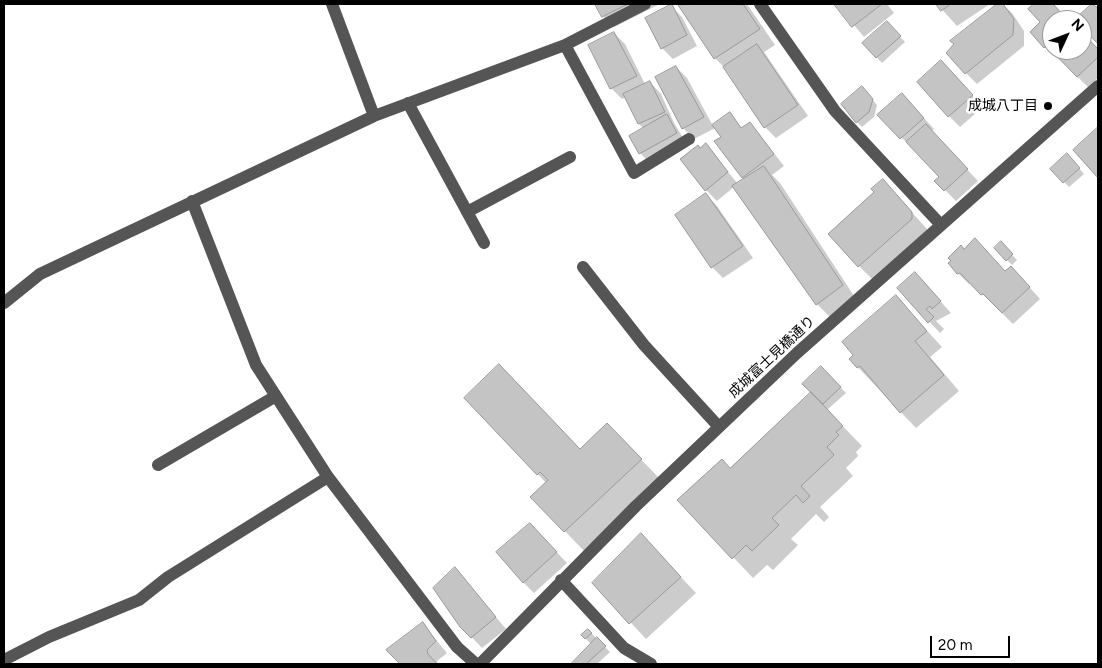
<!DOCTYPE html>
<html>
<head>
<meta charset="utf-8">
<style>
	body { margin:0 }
	#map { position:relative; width:1102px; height:668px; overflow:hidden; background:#fff; font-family:Figtree,sans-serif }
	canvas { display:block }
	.frame { position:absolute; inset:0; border:5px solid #000; pointer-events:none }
	.north { position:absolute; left:1042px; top:10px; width:50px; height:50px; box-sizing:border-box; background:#fff; border:1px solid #999; border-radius:50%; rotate:47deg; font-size:14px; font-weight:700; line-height:20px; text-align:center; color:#000 }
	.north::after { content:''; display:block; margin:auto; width:18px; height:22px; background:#000; clip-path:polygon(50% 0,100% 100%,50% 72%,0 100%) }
	.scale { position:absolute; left:930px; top:636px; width:80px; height:22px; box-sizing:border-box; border:2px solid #000; border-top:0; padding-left:6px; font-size:15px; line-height:18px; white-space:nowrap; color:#000; -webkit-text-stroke:4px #fff; paint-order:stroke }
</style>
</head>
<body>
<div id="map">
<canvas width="1102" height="668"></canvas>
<div class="frame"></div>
<div class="north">N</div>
<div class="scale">20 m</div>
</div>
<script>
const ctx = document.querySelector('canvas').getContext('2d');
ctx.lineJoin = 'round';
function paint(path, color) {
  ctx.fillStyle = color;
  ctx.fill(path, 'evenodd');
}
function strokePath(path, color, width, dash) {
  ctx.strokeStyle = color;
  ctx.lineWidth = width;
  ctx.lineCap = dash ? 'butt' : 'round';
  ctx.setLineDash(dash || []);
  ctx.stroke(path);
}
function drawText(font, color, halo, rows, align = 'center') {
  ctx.font = font + ' Figtree,"Noto Sans JP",sans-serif';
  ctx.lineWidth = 5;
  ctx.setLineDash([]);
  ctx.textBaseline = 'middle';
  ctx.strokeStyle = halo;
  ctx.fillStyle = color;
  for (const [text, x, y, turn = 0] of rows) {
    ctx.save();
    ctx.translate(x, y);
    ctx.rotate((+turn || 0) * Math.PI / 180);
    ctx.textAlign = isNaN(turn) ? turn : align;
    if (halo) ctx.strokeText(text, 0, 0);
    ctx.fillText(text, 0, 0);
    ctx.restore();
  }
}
paint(new Path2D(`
	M596,4H660L614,27L603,16Z
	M682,4H747L775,45L764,52L808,116L776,138L765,127L725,68L715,58L680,5Z
	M836,4H887L894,13L864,37Z
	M937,4H990L957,26Z
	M999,4H1002L1012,13L1024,31V46L977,84L966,73L952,41Z
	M1035,4H1052L1068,20H1052V50H1082V34L1098,51V78L1088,87L1031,32L1042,22L1030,9Z
	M671,6L682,17L697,46L673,59L662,48Z
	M887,23L905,42L882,63L864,44Z
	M614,33L625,44L645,84L650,82L661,94L674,123L687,144L651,164L640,153L644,129L639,124L626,97L622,99L611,88Z
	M676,67L687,78L713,126L730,114L743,129L750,123L784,166L772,175L780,183L858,302L833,320L817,304L734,187L717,201L706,190L700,149L706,145L738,184L745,180L716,142L722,137L715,128L694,139L683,128Z
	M951,73L983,107L960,127L949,116Z
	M867,93L877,105L874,117L862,127L857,122Z
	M912,105L934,129L932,132L978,181L956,201L936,181L941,177L879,115Z
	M1072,160L1084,174L1069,187L1052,169Z
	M706,195L717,206L753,258L723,278L712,267L676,215Z
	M898,197L927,229V235L875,282L859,266Z
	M1001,243L1017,260L1012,265L995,248Z
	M964,251L1022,279L1040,299L1013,324L972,283L969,284L958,273L952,261Z
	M926,285L951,313L936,321L944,329L940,333L898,288Z
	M896,297L942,347L930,357L959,391L916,428L850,359Z
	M821,367L846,393L827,410L862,446L856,452L858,456L846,468L853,476L820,507L829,517L824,522L816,514L791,539L798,545L773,570L767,565L753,578L679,500L730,470L812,393Z
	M466,398L580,451L627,445L661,480L585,552L532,497L546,483Z
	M641,535L696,593L646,639L594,583Z
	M541,536L567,563L534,593L523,582Z
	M455,569L506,629L482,648L461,626Z
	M423,624L447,653L437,661L438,664H402L388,650Z
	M588,630L610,652L597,664H573L592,645L582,635Z`), '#0003');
const building = new Path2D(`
	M595,4H628L602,17Z
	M672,4L687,35L661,49L645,18Z
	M743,4L760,29L714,59L678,5Z
	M834,4H882L852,27Z
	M936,4H951L941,11Z
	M997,4H1003L1014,19L1013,35L965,74L946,53L954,44L950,41Z
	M1034,4H1053L1068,20H1052V50H1082V32L1098,49V57L1077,77L1047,46L1044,48L1030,32L1040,22L1028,9Z
	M1092,4L1098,8V44L1082,27V20L1075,19Z
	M887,21L901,36L876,58L862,43Z
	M614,32L637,76L610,89L588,45Z
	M757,44L798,105L764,128L723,67Z
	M941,60L973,95L948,117L917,82Z
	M676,66L704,117L682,129L655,77Z
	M650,81L665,112L638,124L623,94Z
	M862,86L873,99L869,112L856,123L841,104Z
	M902,93L924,118L900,139L877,115Z
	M730,112L741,128L750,122L774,154L742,178L714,141L721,137L712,125Z
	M667,114L677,133L639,154L629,136Z
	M926,124L968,169L944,191L934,181L939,177L906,142Z
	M1098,127V178L1073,150Z
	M706,143L728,172L705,191L680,159L698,145L700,148Z
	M1067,153L1080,168L1063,183L1050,169Z
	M764,166L843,285L816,305L732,186Z
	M883,179L912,212V219L858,267L828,234L874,192L871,189Z
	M706,193L743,246L711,268L675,215Z
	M975,238L1005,271L1011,266L1030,287L1002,313L983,294L981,295L960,273L957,274L948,263L951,261L948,258L961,245L964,249Z
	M1001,241L1013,254L1006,261L994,248Z
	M915,272L941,301L932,309L930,306L926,309L934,317L928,323L897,288Z
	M896,295L927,331L915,341L944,375L900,413L860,366L857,368L849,359L853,355L842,342Z
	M499,364L580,449L607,423L642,459L564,532L530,497L548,480L540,472L537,475L464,398Z
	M821,366L841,387L823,404L802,384Z
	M811,392L843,426L836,432L839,435L827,447L834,455L801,486L810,496L803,503L796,495L772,518L779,525L752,551L746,545L732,559L677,500L722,459L730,468Z
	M530,523L557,552L523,583L496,552Z
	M641,533L681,577L629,624L592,583Z
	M455,567L496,617L471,638L460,627L433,588Z
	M423,622L436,641L427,650L428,654L437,664H400L386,650Z
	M588,629L592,633L585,639L581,635Z
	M597,637L606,646L586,664H571Z`);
paint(building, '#c4c4c4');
strokePath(building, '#999', 1);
strokePath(new Path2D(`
	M332,4L374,116
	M760,4L835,111L941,225
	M565,45L634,173L689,139
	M408,103L484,243
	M192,201L256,365L328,477L457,647L476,664
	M467,212L570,157
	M583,267L644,345L719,427
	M4,303L40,274L374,116L565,45L645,4
	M158,465L276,396
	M561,580L624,648L651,664
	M4,660L49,637L139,600L168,577L328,477
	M480,664L636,506L797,353L1098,86`), '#555', 12);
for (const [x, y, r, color] of [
	[1048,106,5,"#000"]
]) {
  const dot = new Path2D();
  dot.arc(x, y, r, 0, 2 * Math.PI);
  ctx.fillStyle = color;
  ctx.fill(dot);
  strokePath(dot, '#fff', 2);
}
drawText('14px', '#000', '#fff', [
	["成城八丁目",1038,106]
], 'right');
drawText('14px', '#000', '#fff', [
	["成城富士見橋通り",772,357,-43]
]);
</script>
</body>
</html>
